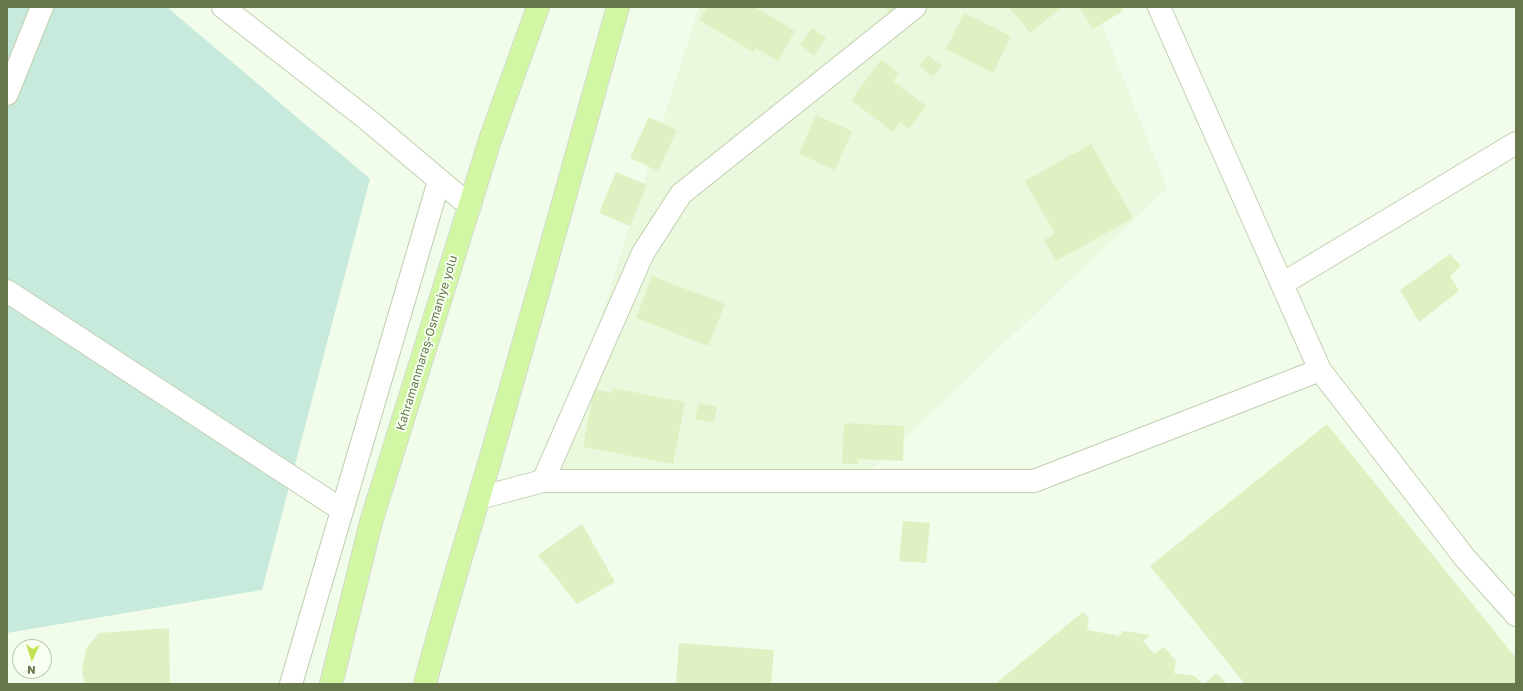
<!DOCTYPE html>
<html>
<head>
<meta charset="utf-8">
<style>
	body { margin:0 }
	#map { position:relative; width:1523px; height:691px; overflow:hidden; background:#f1fcea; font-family:"Golos Text",sans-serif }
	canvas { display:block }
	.frame { position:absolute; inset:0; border:8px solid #69774d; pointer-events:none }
	.north { position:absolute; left:12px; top:639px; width:40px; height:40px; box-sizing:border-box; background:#f6fff1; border:1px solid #bec9af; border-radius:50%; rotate:183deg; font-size:11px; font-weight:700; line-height:16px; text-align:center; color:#69774d }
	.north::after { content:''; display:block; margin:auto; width:14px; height:18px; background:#c4e352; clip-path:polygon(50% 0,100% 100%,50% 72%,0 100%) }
</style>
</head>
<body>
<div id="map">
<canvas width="1523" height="691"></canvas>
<div class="frame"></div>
<div class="north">N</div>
</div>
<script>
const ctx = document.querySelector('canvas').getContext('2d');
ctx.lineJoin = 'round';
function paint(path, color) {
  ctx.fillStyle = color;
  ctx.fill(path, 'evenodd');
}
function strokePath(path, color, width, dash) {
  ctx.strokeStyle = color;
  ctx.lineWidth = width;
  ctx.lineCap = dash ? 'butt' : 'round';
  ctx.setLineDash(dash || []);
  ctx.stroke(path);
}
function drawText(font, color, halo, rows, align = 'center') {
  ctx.font = font + ' "Golos Text",sans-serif';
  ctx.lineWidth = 4;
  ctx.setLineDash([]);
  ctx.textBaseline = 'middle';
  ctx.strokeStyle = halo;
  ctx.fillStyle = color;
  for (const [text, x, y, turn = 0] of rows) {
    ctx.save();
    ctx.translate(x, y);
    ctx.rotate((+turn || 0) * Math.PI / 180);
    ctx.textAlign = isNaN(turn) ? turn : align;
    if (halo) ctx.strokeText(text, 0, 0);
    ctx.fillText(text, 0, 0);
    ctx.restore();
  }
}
paint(new Path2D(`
	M699,7H1095L1167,188L864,477L553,469Z`), '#eaf9de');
paint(new Path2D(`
	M7,7H167L370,179L262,590L7,633Z`), '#c8eadc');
paint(new Path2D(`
	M707,7H754L795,31L778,61L756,48L753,52L699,20Z
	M884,7H897L890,14Z
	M1009,7H1062L1030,33Z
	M1079,7H1121L1123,11L1093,29Z
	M964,13L1011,36L993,73L946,49Z
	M812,28L826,38L814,56L800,45Z
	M928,55L942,66L933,77L919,66Z
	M881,60L899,73L893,81L926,106L909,129L900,122L893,132L851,100Z
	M816,115L852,131L835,170L799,154Z
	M649,117L677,130L658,171L630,158Z
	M1091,144L1133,218L1056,261L1044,240L1055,234L1025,181Z
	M616,172L647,185L630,226L599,213Z
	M1450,254L1461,266L1450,276L1459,291L1419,322L1400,290Z
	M652,276L725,304L708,346L636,318Z
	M613,388L685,402L673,464L583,447L594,389L612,393Z
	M699,403L717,407L713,423L695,419Z
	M844,423L904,426L903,461L858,459V464H842Z
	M1327,424L1516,658V684H1245L1150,566Z
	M903,521L930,523L926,563L899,561Z
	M582,524L615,582L577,604L538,555Z
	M1083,612L1089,619L1087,630L1116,635L1117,637L1124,631L1150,635L1143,641L1154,654L1164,647L1176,661L1174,673L1195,676L1202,684H995Z
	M169,628L170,684H85L82,671L86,649L99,633Z
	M679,643L774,650L771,684H676Z
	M1217,673L1227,684H1204Z`), '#dff1c2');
const minor = new Path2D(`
	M1159,7L1320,370L1465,558L1516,615
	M7,94L42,7
	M1282,284L1516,143
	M7,291L342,510
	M543,481L643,253L681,194L915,7
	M479,498L543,481H1034L1320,370
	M291,684L439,181`);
const tertiary = new Path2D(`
	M223,7L368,120L470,206`);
const trunk = new Path2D(`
	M331,684L371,522L490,140L538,7
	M425,684C446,603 472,523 495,443C537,298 577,152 618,7`);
strokePath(minor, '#c1cfaf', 24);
strokePath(tertiary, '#c1cfaf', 24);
strokePath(trunk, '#d5d9cd', 24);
strokePath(minor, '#fff', 22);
strokePath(tertiary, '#fff', 22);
strokePath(trunk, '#d2f7a4', 22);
drawText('12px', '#69774d', '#f6fff1', [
	["Kahramanmaraş-Osmaniye yolu",427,343,-73]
]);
</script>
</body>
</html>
